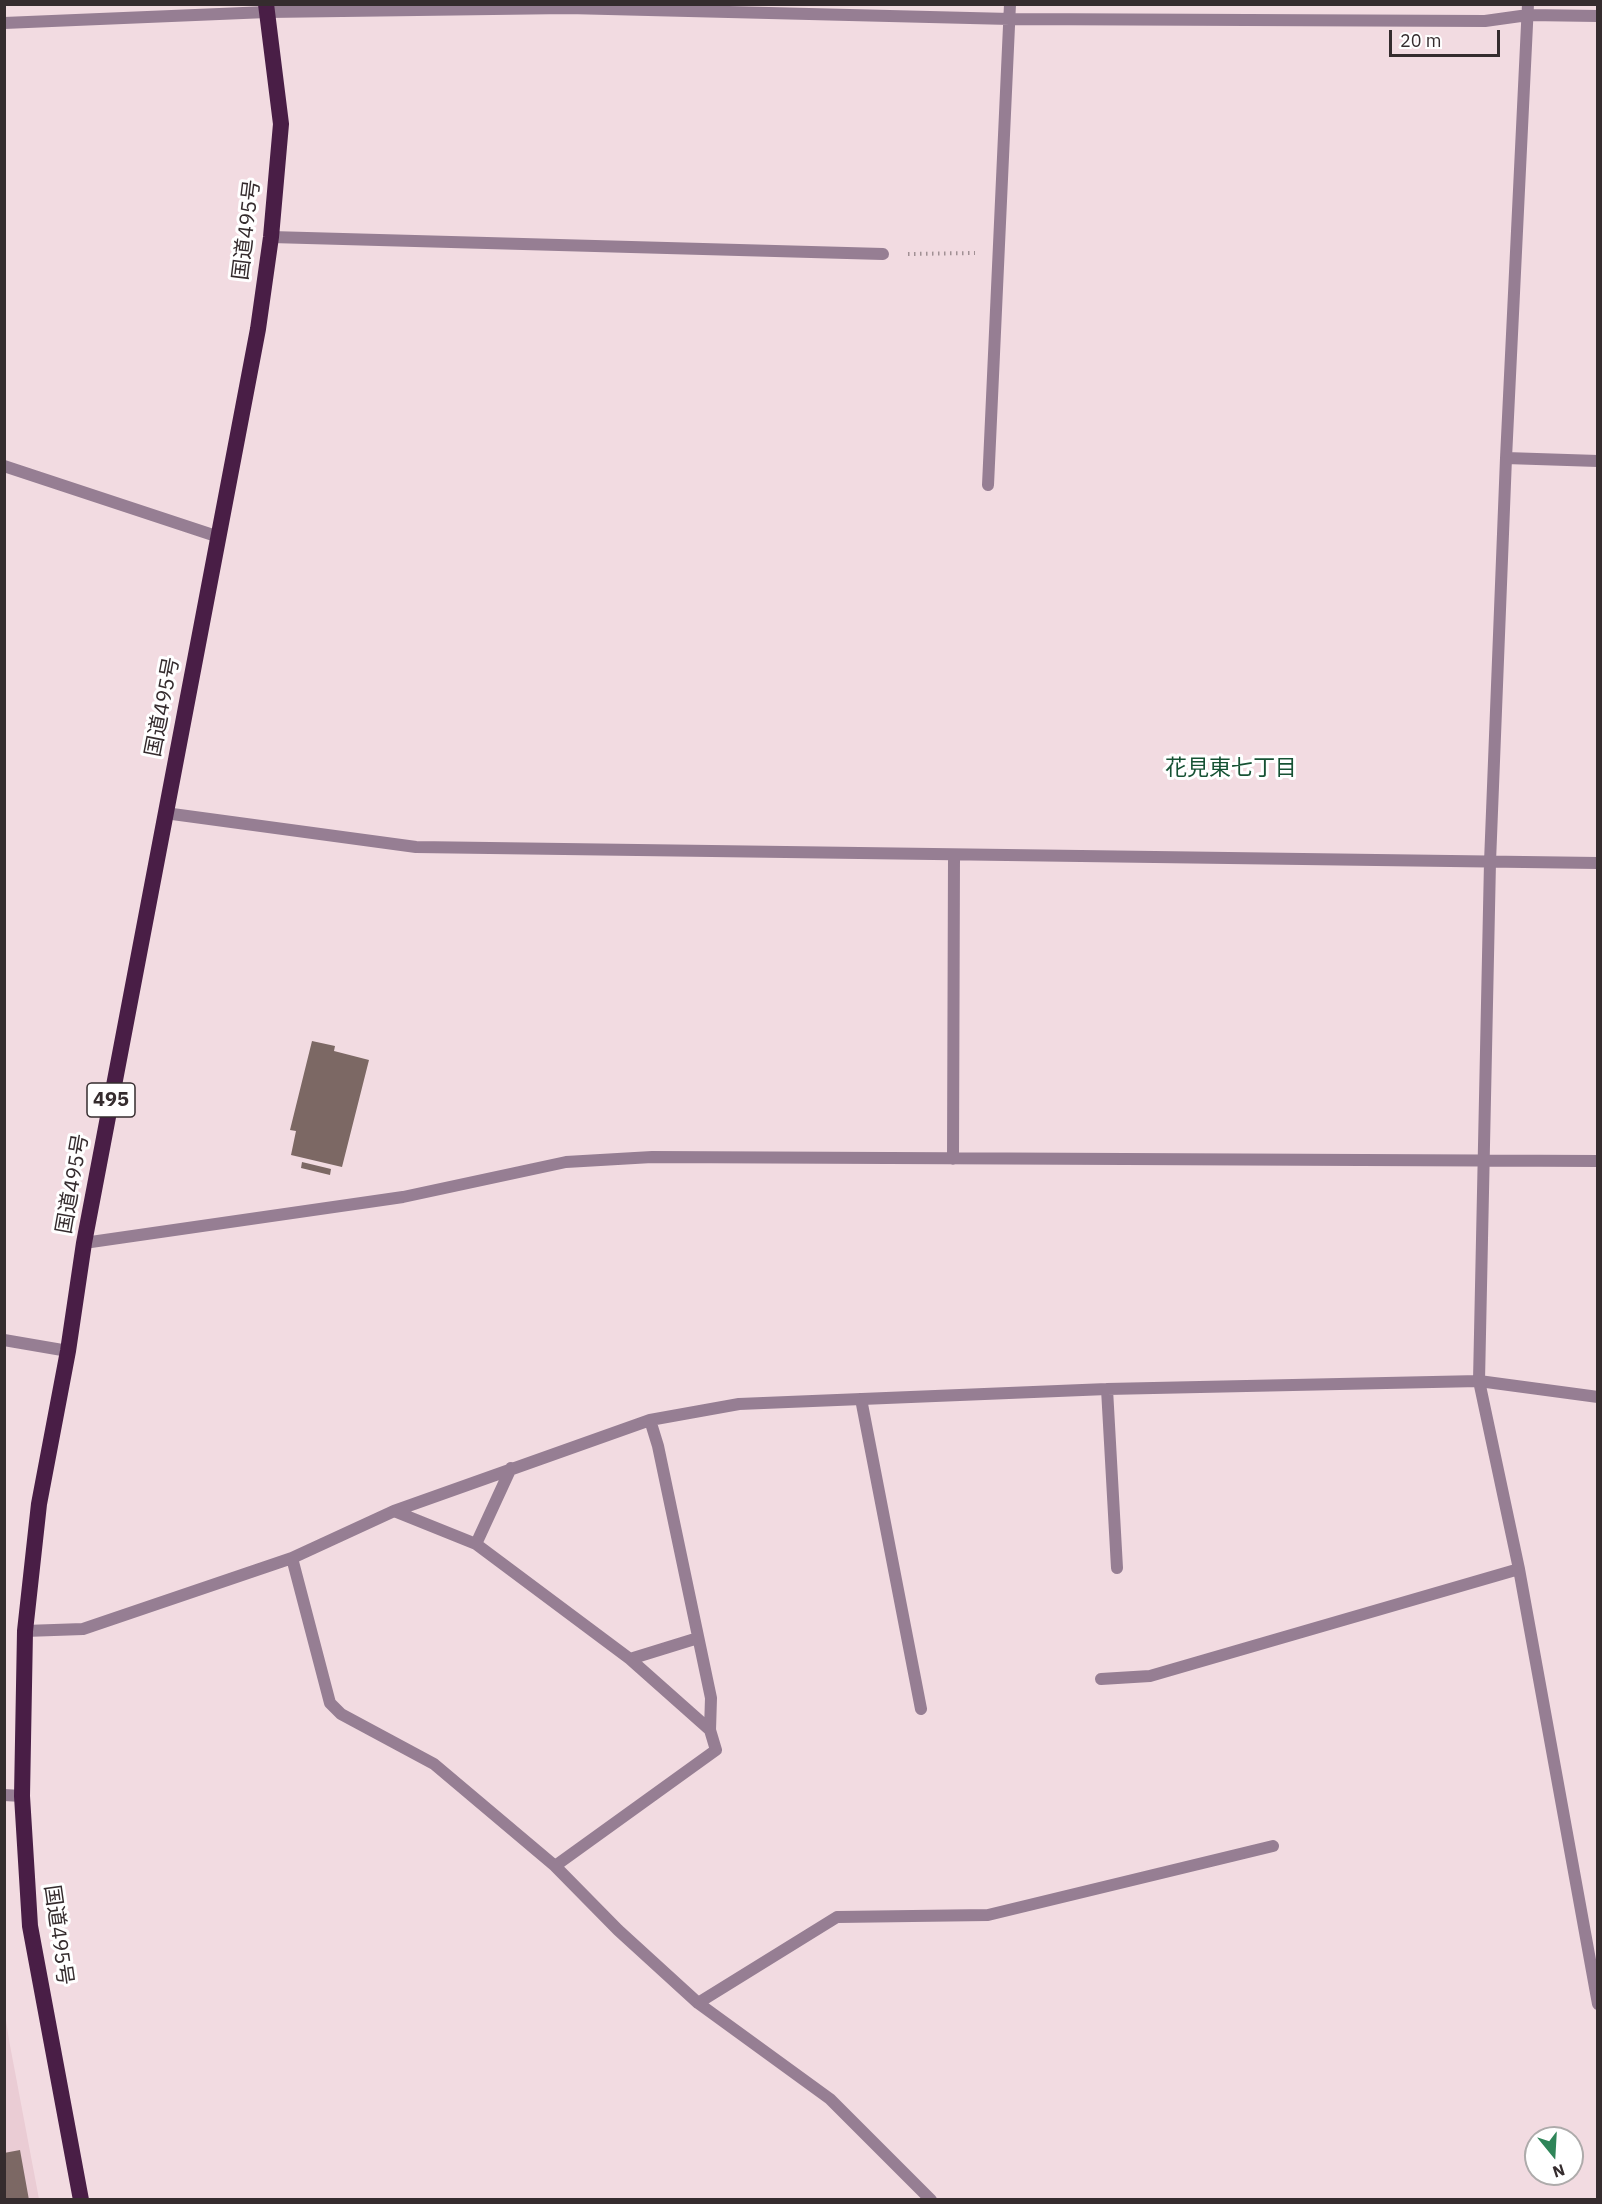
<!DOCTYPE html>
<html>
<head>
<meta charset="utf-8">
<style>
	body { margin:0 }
	#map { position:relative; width:1602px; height:2204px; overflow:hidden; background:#f2dbe1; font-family:"IBM Plex Sans",sans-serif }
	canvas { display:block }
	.frame { position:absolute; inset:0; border:6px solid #352c2e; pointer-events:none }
	.north { position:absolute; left:1524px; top:2126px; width:60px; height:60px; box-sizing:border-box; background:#fff; border:2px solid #aeabab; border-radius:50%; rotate:162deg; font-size:16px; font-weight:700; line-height:24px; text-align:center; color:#352c2e }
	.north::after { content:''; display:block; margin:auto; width:21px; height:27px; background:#2f8559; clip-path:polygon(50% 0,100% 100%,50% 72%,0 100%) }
	.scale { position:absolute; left:1389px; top:30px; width:111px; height:27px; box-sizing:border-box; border:3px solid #352c2e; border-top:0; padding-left:8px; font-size:18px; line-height:21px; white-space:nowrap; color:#352c2e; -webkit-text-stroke:4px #fff; paint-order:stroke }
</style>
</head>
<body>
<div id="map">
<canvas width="1602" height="2204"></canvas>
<div class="frame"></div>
<div class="north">N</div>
<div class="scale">20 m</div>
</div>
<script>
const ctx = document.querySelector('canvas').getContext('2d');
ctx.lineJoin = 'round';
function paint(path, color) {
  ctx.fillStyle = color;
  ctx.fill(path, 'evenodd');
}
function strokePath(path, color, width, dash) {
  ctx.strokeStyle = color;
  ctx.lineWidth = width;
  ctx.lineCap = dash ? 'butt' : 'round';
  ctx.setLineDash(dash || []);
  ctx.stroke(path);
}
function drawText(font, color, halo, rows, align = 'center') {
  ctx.font = font + ' "IBM Plex Sans","Noto Sans JP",sans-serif';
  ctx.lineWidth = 6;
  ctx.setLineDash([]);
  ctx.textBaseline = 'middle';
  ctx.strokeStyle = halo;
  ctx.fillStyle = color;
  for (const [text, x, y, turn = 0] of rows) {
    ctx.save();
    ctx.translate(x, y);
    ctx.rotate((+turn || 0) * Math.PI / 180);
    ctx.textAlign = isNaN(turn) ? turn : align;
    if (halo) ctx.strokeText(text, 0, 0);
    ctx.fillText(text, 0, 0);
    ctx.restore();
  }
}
paint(new Path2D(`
	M4,2007L9,2040L39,2199H5Z`), '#eaccd4');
paint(new Path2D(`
	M312,1041L335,1046L334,1051L369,1060L342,1167L291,1155L296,1131L290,1130Z
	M302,1162L331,1169L330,1175L301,1168Z
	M20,2150L29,2200H4V2153Z`), '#7c6864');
strokePath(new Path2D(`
	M908,254L975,253`), '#a19094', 4, [1.5, 4.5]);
strokePath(new Path2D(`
	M1528,4L1506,458L1490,862L1479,1381L1519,1569L1598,2004
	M267,12L568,8L1010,19L1485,21L1528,15L1598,16
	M271,237L883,254
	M1506,458L1598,461
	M4,466L219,537
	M988,485L1010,4
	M165,813L416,847L1598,863
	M953,1159L954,856
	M84,1243L403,1197L566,1162L652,1157L1598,1161
	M4,1340L68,1351
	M1107,1389L1117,1568
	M861,1399L921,1709
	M511,1468L476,1544L630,1659L698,1638
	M394,1511L476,1544
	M292,1558L330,1703L341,1714L434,1764L555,1866L618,1930L698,2003L830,2099L931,2200
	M25,1631L83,1629L292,1558L394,1511L650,1420L739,1404L1107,1389L1479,1381L1598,1397
	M630,1659L710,1730
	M1101,1679L1150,1676L1519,1569
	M4,1795L22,1796
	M555,1866L716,1750L710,1730L711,1698L658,1446L650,1420
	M698,2003L837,1917L988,1915L1273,1846`), '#967e93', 12);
strokePath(new Path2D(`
	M4,23L267,12`), '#967e93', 12);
strokePath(new Path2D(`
	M81,2200L30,1926L22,1796L25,1631L39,1504L68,1351L84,1243L258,329L271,237L281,124L266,4`), '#491e46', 16);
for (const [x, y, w] of [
	[111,1100,48]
]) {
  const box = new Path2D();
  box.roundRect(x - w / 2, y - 17, w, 34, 4.5);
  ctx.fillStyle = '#fff';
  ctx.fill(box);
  strokePath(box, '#352c2e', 1.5);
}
drawText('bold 20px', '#352c2e', null, [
	["495",111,1100]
]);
drawText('21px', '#352c2e', '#fff', [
	["国道495号",247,230,-83],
	["国道495号",163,707,-79],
	["国道495号",73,1184,-80],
	["国道495号",58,1935,82]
]);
drawText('22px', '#165234', '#fff', [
	["花見東七丁目",1231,769]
]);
</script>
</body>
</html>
